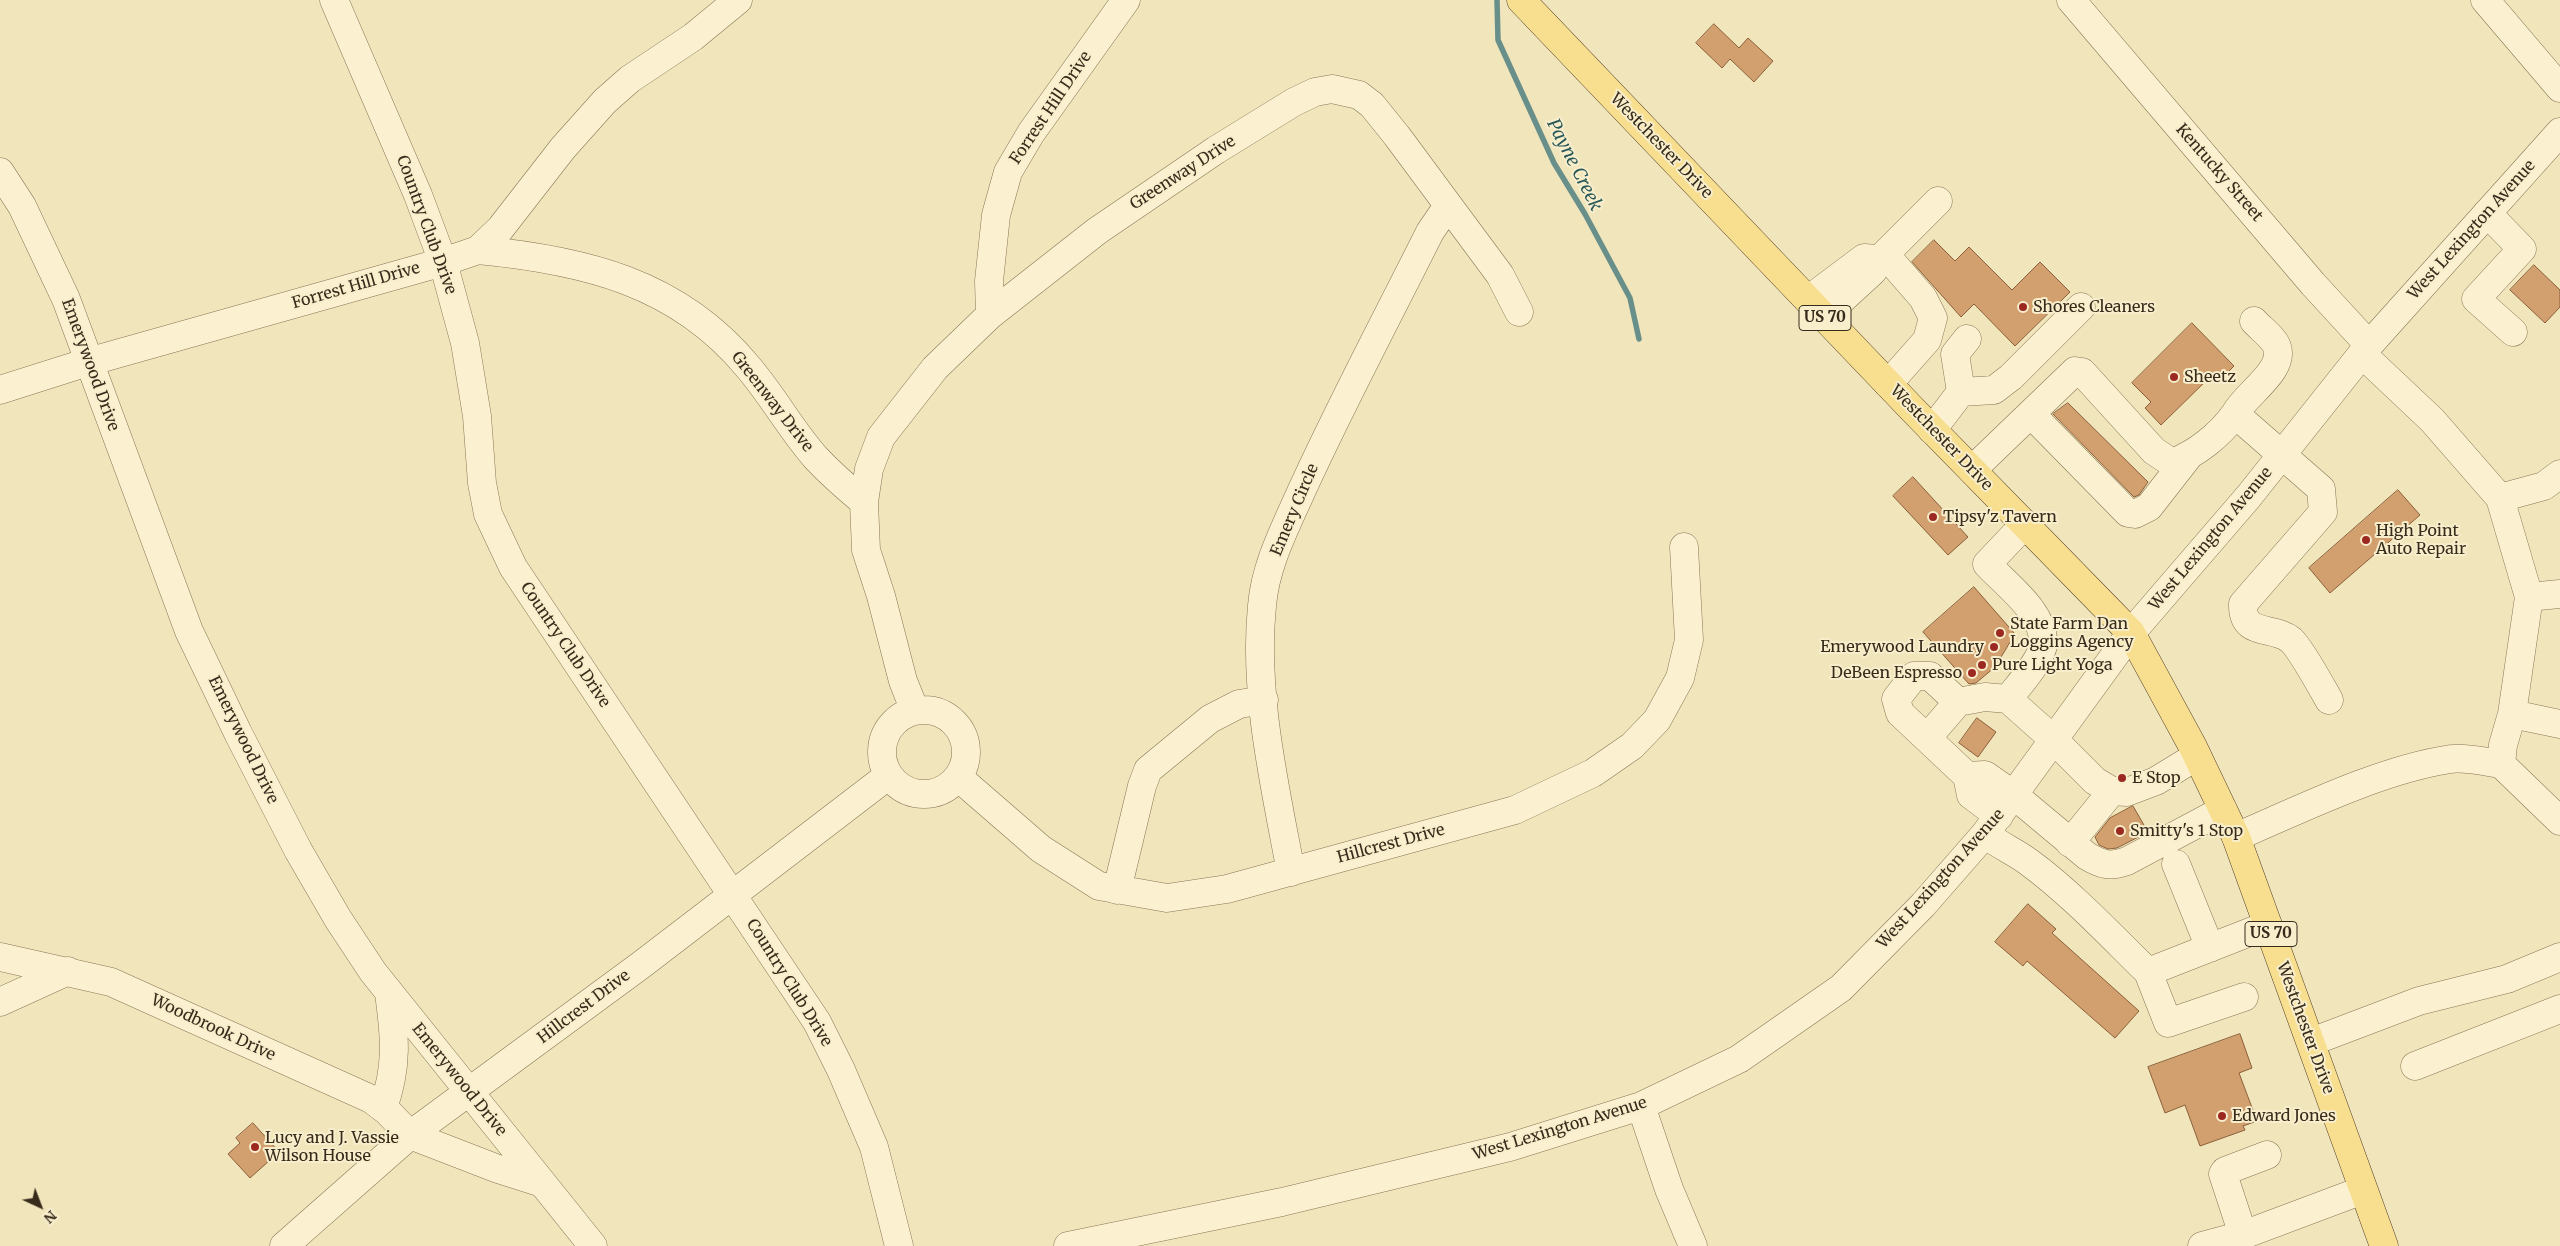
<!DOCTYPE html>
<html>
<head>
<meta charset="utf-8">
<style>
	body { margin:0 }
	#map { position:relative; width:2560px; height:1246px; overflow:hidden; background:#f1e5bc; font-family:Merriweather,serif }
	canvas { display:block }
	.north { position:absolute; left:15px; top:1181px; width:50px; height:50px; -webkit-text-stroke:4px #f8eecc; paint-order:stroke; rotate:137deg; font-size:14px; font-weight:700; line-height:20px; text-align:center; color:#372b1b }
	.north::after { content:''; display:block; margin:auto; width:18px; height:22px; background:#372b1b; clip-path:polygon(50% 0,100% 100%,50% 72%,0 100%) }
</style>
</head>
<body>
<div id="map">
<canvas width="2560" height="1246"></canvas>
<div class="north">N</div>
</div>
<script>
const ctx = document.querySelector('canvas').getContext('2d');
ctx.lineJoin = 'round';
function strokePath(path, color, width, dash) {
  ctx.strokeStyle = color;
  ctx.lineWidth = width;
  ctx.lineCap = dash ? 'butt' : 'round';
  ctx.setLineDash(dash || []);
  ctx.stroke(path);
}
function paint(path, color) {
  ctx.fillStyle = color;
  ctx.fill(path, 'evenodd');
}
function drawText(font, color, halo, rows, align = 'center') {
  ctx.font = font + ' Merriweather,serif';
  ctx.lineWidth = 4;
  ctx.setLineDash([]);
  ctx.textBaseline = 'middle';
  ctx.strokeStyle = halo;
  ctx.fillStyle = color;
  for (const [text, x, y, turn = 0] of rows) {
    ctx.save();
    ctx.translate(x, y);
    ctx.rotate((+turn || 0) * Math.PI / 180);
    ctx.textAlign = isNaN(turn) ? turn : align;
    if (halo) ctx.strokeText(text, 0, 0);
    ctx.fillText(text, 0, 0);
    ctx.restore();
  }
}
strokePath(new Path2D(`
	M1497,0L1498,40L1554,163L1585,214L1630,298L1639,339`), '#688f89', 5.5);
const building = new Path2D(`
	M1714,24L1739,48L1748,38L1773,61L1754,82L1730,59L1722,68L1696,43Z
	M1934,240L1955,261L1969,247L2012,290L2040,262L2070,292L2015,346L1974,304L1961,317L1912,262Z
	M2534,265L2560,290V307L2545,323L2510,290Z
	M2192,323L2234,366L2220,380L2213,374L2161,425L2145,408L2151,402L2132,383Z
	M2068,403L2148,482L2139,495L2134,497L2053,414Z
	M1913,477L1968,537L1948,555L1893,496Z
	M2398,490L2420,515L2330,593L2309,568Z
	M1974,587L2015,634L1995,667L1976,683L1969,684L1923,632Z
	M1977,718L1996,732L1978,757L1959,743Z
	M2133,806L2148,832L2117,848L2108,849L2099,845L2095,837L2110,818Z
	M2028,904L2056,929L2052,933L2139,1011L2115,1038L2027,961L2023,966L1995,942Z
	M2240,1034L2252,1068L2239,1073L2257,1121L2243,1126L2245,1130L2200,1146L2185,1105L2165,1113L2148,1067Z
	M253,1123L279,1152L250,1178L228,1154L240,1143L236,1138Z`);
paint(building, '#d2a06f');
strokePath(building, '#8a5f39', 1);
const minor = new Path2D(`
	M334,0L418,195L443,262L465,343L477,416L482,483L488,514L513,567L817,1022L841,1070L874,1147L899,1246
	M2071,0L2313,284L2369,345
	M2485,0L2560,88
	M0,172L22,206L66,299L189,631L238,733L298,850L338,919L373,972L593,1246
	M2487,213L2522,249L2476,299L2513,332
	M478,250C583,260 678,282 748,367C773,396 791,430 816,458C831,474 847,488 864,502
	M1881,258L1938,201
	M1808,300L1864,258L1890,260L1923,298L1933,318L1927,340L1888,384
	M990,315L989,281L996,215L1008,172L1031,133L1126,0
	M1824,316L1873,271
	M2254,321C2260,328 2274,338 2277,347C2285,371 2245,394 2235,414L2321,489L2323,512L2243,604C2242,638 2273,625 2291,640C2301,649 2321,686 2329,700
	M2362,354L2432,420L2500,498L2529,597
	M0,390L88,362L443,262L478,250L500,229L563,148L605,101L630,79L693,37L738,0
	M1961,392L1994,390L2011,377L2081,307
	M2031,414L2128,513L2135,514L2149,507L2188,457
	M1932,430L1961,392L1955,354L1967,339
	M1972,470L2075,371L2082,372L2154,451L2172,463C2196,454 2220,435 2235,414
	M2500,498L2544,486L2560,474
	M2025,524L1987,564C2006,585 2045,612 2043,644C2042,660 2018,686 2008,699L2054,740L2095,781L2112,791L2127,792L2156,781L2197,756
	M2560,594L2529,597L2512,714L2503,745L2501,764L2560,821
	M882 752a42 42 0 1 1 84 0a42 42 0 1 1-84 0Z
	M915,711L903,681L881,596L866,550L864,502L869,469L881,437L935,368L990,315L1097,231L1216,150L1294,102L1315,92L1332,89L1359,95L1372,105L1397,136L1500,275L1519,312
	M2512,714L2560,724
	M1927,738L1958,702
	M1967,776L1900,713L1896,699L1914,676H1930L1958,702L1985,697L2008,699
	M958,777L1041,849L1099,886L1167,898L1227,889L1515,810L1593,773L1632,746L1657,720L1680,678L1689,640L1684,547
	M1999,816L1971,795L1967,776L1985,775L2015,796L2087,856C2102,865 2110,867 2127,861L2223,810
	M1985,834C2000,846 2016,852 2030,863C2073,895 2110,935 2148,972L2268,925
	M2236,837C2301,809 2382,769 2451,759C2467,757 2486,762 2501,764
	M2070,843L2112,791
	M2176,864L2210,948
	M1291,872C1275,787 1253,692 1262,606C1265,566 1285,528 1301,492C1341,404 1387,318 1430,232L1447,207
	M1117,890L1142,786L1148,770L1210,719L1239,704L1264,700
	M0,957L111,982L371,1099L387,1111L410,1135L498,1169L542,1183
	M2148,972L2168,1023L2244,997
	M0,1002L68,971
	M2311,1042L2419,1001L2507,979L2560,957
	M2415,1066L2560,1009
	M1641,1106L1669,1189L1693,1246
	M383,1108C398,1066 395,1037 389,993
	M2243,1235L2223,1174L2225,1171L2267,1155
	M284,1246L410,1135L641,965L889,775
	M1068,1246L1282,1202L1510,1147L1641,1106L1739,1059L1841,988L1923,905L1985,834L2131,633L2249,496L2369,345L2560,132
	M2202,1246L2243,1235L2363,1190`);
const major = new Path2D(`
	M1521,0L1914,411L2131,633L2193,747L2236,837L2384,1246`);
strokePath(minor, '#897555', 29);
strokePath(major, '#56422a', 29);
strokePath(minor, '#fbf1d0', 28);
strokePath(major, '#f8df90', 28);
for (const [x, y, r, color] of [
	[2023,307,5,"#9c2921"],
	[2174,377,5,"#9c2921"],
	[1933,517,5,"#9c2921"],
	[2366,540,5,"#9c2921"],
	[2000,633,5,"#9c2921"],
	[1994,647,5,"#9c2921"],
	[1982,665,5,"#9c2921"],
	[1972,673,5,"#9c2921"],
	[2122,778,5,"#9c2921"],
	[2120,831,5,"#9c2921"],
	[2222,1116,5,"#9c2921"],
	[255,1147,5,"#9c2921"]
]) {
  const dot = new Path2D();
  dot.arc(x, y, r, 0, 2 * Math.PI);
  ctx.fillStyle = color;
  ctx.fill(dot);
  strokePath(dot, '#f8eecc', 2);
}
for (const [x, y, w] of [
	[1825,318,52],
	[2271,934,52]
]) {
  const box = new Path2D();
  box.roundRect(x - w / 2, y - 12.5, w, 25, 4);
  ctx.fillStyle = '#f8eecc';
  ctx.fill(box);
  strokePath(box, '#372b1b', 1);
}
drawText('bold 15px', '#372b1b', null, [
	["US 70",1825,318],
	["US 70",2271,934]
]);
drawText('16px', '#372b1b', '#f8eecc', [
	["Forrest Hill Drive",1051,108,-56],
	["Westchester Drive",1661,146,46],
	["Greenway Drive",1183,173,-33],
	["Kentucky Street",2219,173,49],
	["Country Club Drive",426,225,70],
	["West Lexington Avenue",2472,230,-48],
	["Forrest Hill Drive",356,286,-16],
	["Emerywood Drive",90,365,70],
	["Greenway Drive",772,402,52],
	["Westchester Drive",1941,438,46],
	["Emery Circle",1295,510,-67],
	["West Lexington Avenue",2211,539,-50],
	["Country Club Drive",565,645,56],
	["Emerywood Drive",243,740,64],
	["Hillcrest Drive",1391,844,-15],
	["West Lexington Avenue",1941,879,-48],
	["Country Club Drive",789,983,58],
	["Hillcrest Drive",584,1007,-37],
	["Woodbrook Drive",213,1028,25],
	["Westchester Drive",2305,1028,70],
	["Emerywood Drive",459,1080,51],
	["West Lexington Avenue",1560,1129,-17]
]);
drawText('16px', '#372b1b', '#f8eecc', [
	["Shores Cleaners",2033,307],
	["Sheetz",2184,377],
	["Tipsy'z Tavern",1943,517],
	["High Point",2376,531],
	["Auto Repair",2376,549],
	["State Farm Dan",2010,624],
	["Loggins Agency",2010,642],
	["Emerywood Laundry",1984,647,"right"],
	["Pure Light Yoga",1992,665],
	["DeBeen Espresso",1962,673,"right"],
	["E Stop",2132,778],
	["Smitty's 1 Stop",2130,831],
	["Edward Jones",2232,1116],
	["Lucy and J. Vassie",265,1138],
	["Wilson House",265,1156]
], 'left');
drawText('italic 18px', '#295858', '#f8eecc', [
	["Payne Creek",1574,165,63]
]);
</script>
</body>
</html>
